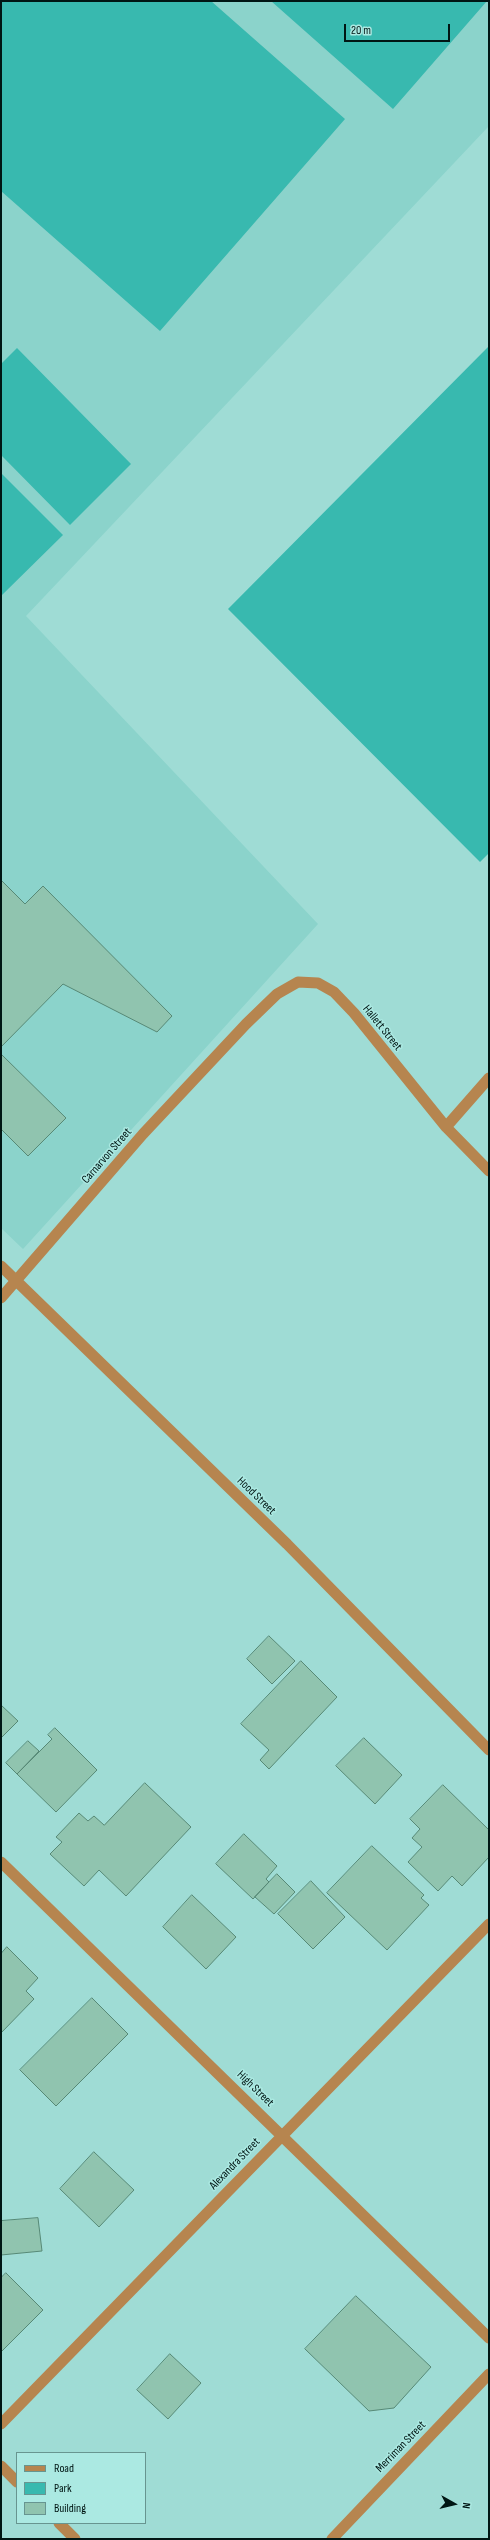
<!DOCTYPE html>
<html>
<head>
<meta charset="utf-8">
<style>
	body { margin:0 }
	#map { position:relative; width:490px; height:2540px; overflow:hidden; background:#9fdcd5; font-family:"Sofia Sans Condensed",sans-serif }
	canvas { display:block }
	.frame { position:absolute; inset:0; border:2px solid #001614; pointer-events:none }
	.legend { position:absolute; left:16px; top:2452px; width:130px; height:72px; box-sizing:border-box; background:#abe9e2; border:1px solid #679590; margin:0; padding:5px 7px; list-style:none; font-size:12px; color:#001614 }
	.legend li { display:flex; align-items:center; gap:8px; height:20px }
	.legend b { width:20px; border:1px solid #679590 }
	.north { position:absolute; left:434px; top:2484px; width:40px; height:40px; -webkit-text-stroke:3px #abe9e2; paint-order:stroke; rotate:98deg; font-size:11px; font-weight:700; line-height:16px; text-align:center; color:#001614 }
	.north::after { content:''; display:block; margin:auto; width:14px; height:18px; background:#001614; clip-path:polygon(50% 0,100% 100%,50% 72%,0 100%) }
	.scale { position:absolute; left:344px; top:24px; width:106px; height:18px; box-sizing:border-box; border:2px solid #001614; border-top:0; padding-left:5px; font-size:12px; line-height:14px; white-space:nowrap; color:#001614; -webkit-text-stroke:3px #abe9e2; paint-order:stroke }
</style>
</head>
<body>
<div id="map">
<canvas width="490" height="2540"></canvas>
<div class="frame"></div>
<ul class="legend">
<li><b style="height:5px;background:#b6854f"></b>Road</li>
<li><b style="height:11px;background:#38b9af"></b>Park</li>
<li><b style="height:11px;background:#90c4af"></b>Building</li>
</ul>
<div class="north">N</div>
<div class="scale">20 m</div>
</div>
<script>
const ctx = document.querySelector('canvas').getContext('2d');
ctx.lineJoin = 'round';
function paint(path, color) {
  ctx.fillStyle = color;
  ctx.fill(path, 'evenodd');
}
function strokePath(path, color, width, dash) {
  ctx.strokeStyle = color;
  ctx.lineWidth = width;
  ctx.lineCap = dash ? 'butt' : 'round';
  ctx.setLineDash(dash || []);
  ctx.stroke(path);
}
function drawText(font, color, halo, rows, align = 'center') {
  ctx.font = font + ' "Sofia Sans Condensed",sans-serif';
  ctx.lineWidth = 3;
  ctx.setLineDash([]);
  ctx.textBaseline = 'middle';
  ctx.strokeStyle = halo;
  ctx.fillStyle = color;
  for (const [text, x, y, turn = 0] of rows) {
    ctx.save();
    ctx.translate(x, y);
    ctx.rotate((+turn || 0) * Math.PI / 180);
    ctx.textAlign = isNaN(turn) ? turn : align;
    if (halo) ctx.strokeText(text, 0, 0);
    ctx.fillText(text, 0, 0);
    ctx.restore();
  }
}
paint(new Path2D(`
	M1,1H489V126L26,616L318,924L23,1249L1,1228Z`), '#8bd3cb');
paint(new Path2D(`
	M1,1H211L345,119L160,331L1,191Z
	M271,1H487L393,109Z
	M489,346V853L480,862L228,609Z
	M17,348L131,464L70,525L1,455V364Z
	M1,473L63,535L1,596Z`), '#38b9af');
const building = new Path2D(`
	M1,880L25,904L43,886L172,1016L157,1032L63,984L1,1047Z
	M1,1054L66,1118L28,1156L1,1129Z
	M269,1636L295,1661L272,1684L247,1659Z
	M301,1661L337,1697L269,1769L260,1760L269,1750L241,1724Z
	M1,1705L18,1721L1,1738Z
	M55,1728L97,1770L56,1812L17,1774L52,1739L48,1735Z
	M364,1738L402,1775L375,1804L336,1766Z
	M28,1741L39,1751L17,1774L6,1763Z
	M145,1783L191,1827L126,1896L99,1870L84,1886L50,1854L62,1842L56,1837L79,1813L88,1821L94,1816L104,1825Z
	M443,1785L489,1830V1857L462,1886L452,1876L438,1891L408,1862L422,1847L412,1838L420,1829L410,1819Z
	M244,1834L277,1866L266,1879L269,1882L253,1899L216,1864Z
	M372,1846L424,1895L421,1898L429,1905L387,1950L327,1893Z
	M277,1874L295,1892L274,1914L255,1897Z
	M311,1881L345,1917L313,1949L278,1914Z
	M192,1895L236,1937L206,1969L163,1927Z
	M7,1947L38,1978L26,1991L34,1999L1,2033V1954Z
	M92,1998L128,2034L56,2106L20,2070Z
	M94,2152L134,2190L99,2227L60,2189Z
	M38,2218L42,2251L1,2255V2221Z
	M6,2273L43,2310L1,2352V2278Z
	M356,2296L431,2367L394,2408L369,2411L305,2349Z
	M170,2354L201,2383L168,2419L137,2390Z`);
paint(building, '#90c4af');
strokePath(building, '#578976', 1);
strokePath(new Path2D(`
	M446,1127L489,1078
	M1,1266L287,1544L489,1750
	M1,1298L143,1134L246,1024L277,994L298,982L318,983L334,992L354,1013L446,1127L489,1171
	M1,1862L489,2338
	M1,2424L489,1924
	M1,2466L17,2482
	M59,2523L75,2539
	M332,2539L489,2374`), '#b6854f', 11);
drawText('12px', '#001614', '#abe9e2', [
	["Hallett Street",382,1028,51],
	["Carnarvon Street",107,1156,-49],
	["Hood Street",256,1496,44],
	["High Street",255,2089,44],
	["Alexandra Street",235,2164,-46],
	["Merriman Street",401,2447,-46]
]);
</script>
</body>
</html>
